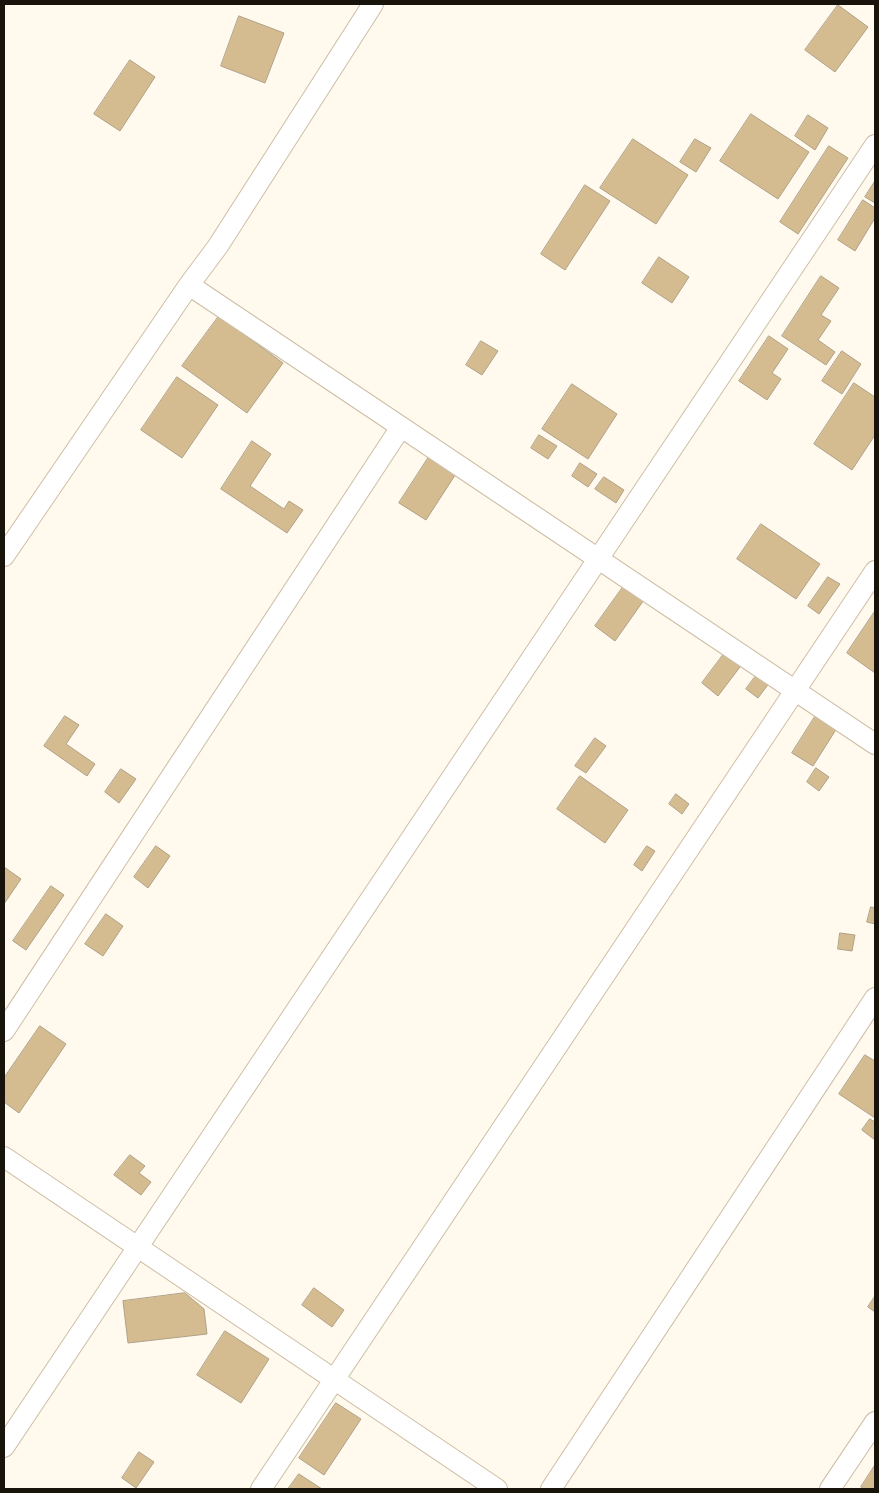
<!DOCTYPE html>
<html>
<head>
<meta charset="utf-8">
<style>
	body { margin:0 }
	#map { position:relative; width:879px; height:1493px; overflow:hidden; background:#fff9ee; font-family:"IBM Plex Sans",sans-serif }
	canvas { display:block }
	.frame { position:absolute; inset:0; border:5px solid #19140b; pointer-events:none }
</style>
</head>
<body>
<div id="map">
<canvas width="879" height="1493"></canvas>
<div class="frame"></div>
</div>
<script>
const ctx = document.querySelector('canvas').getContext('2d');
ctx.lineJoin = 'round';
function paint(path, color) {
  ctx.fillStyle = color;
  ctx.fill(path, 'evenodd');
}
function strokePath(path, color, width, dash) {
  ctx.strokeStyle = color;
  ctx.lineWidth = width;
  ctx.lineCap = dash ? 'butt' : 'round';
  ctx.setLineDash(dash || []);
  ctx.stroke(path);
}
const building = new Path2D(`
	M838,5L868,27L835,72L805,50Z
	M239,16L284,33L265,83L221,66Z
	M130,60L155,77L120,131L94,114Z
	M751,114L809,152L778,199L720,161Z
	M808,115L828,128L815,150L795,136Z
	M633,139L688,175L656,224L600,188Z
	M695,139L711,148L696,172L680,162Z
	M829,146L848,158L798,234L780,222Z
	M875,181V203L865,197Z
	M585,185L610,201L565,270L541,254Z
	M863,200L875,208V218L855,251L838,240Z
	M659,257L689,277L672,303L642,283Z
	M821,276L839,288L821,315L831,321L818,340L835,352L826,365L782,336Z
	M219,316L283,363L247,413L182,366Z
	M769,336L788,349L772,373L781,379L767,400L739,381Z
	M481,341L498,351L482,375L466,365Z
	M842,351L861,364L842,394L822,381Z
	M177,377L218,405L182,458L141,430Z
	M854,383L875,397V435L852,470L814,444Z
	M572,384L617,414L588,459L542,429Z
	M539,435L557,446L548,459L531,448Z
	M252,441L271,454L250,486L284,509L289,501L303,510L287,533L221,489Z
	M434,449L461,466L426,520L399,503Z
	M580,463L597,474L588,487L572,476Z
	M604,477L624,490L616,503L595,489Z
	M761,524L820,564L796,599L737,559Z
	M631,576L651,590L615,641L595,626Z
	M828,577L840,584L819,614L808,606Z
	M875,611V673L847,653Z
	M729,647L746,659L718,696L702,683Z
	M761,669L773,678L758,698L746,689Z
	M816,715L837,728L813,766L792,753Z
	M65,716L79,725L66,744L95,764L87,776L44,746Z
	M595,738L606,746L586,773L575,766Z
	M816,768L829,777L819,791L807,782Z
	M121,769L136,779L119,803L105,792Z
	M580,776L628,810L605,843L557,809Z
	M676,794L689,804L682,814L669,804Z
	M156,846L170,856L148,888L134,877Z
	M647,846L655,851L642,871L634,865Z
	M4,867L21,879L4,904Z
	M51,886L64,895L26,950L13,941Z
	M871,907L875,908V924L867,922Z
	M106,914L123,926L103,956L85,944Z
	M840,933L855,935L852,951L838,949Z
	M40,1026L66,1044L19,1113L4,1102V1078Z
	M865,1055L875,1061V1118L839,1094Z
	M870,1119L875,1122V1140L862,1130Z
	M130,1155L145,1166L139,1173L151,1182L141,1195L114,1175Z
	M314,1288L344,1310L332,1327L302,1305Z
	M185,1293L204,1309L207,1334L128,1343L123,1301Z
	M875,1296V1312L868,1307Z
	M225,1331L269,1359L241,1403L197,1375Z
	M336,1403L361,1419L324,1475L299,1458Z
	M139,1452L154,1462L136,1488L122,1478Z
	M875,1465V1489H864L861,1487Z
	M299,1474L322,1489H288Z`);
paint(building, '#d5bc90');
strokePath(building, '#aea188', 1);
const street = new Path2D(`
	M189,285L875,744
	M4,556L189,285L218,246L373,4
	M4,1031L401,427
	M4,1157L497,1489
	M4,1447L875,145
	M261,1489L875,571
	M551,1489L875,998
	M830,1489L875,1422`);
strokePath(street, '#cdbea5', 22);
strokePath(street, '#fff', 20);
</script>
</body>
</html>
